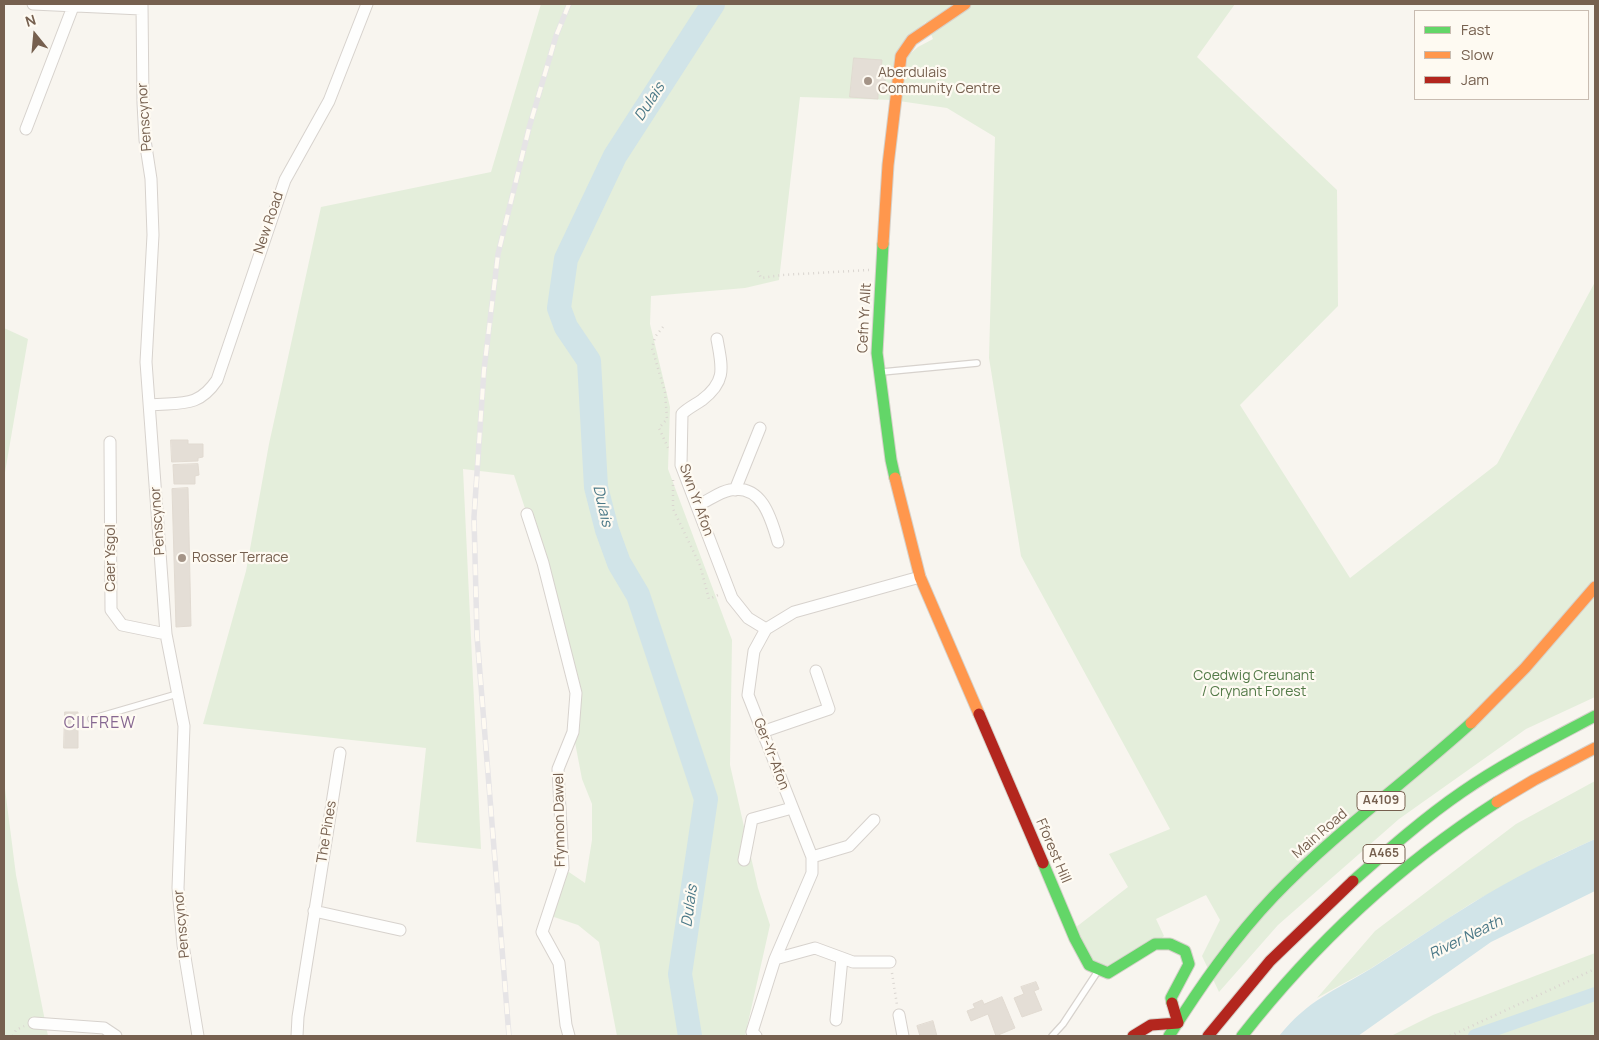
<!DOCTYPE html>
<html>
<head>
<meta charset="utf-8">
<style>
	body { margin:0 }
	#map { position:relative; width:1599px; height:1040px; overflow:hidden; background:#f8f5ef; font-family:Manrope,sans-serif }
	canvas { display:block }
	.frame { position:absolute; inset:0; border:5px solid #76604f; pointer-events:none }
	.legend { position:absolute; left:1414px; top:10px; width:175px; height:90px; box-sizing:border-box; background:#fefaf2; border:1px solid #c8bcb1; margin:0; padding:6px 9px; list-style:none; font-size:15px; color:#76604f }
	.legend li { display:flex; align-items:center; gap:10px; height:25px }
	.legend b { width:25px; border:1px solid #c8bcb1 }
	.north { position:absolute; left:10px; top:10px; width:50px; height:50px; -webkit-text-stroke:4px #fefaf2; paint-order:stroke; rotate:343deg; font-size:14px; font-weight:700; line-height:20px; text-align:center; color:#76604f }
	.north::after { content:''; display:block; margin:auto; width:18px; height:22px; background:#76604f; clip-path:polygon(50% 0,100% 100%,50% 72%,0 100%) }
</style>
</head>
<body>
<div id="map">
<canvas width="1599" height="1040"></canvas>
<div class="frame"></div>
<ul class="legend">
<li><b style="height:6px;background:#63d668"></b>Fast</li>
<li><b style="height:6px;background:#ff974d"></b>Slow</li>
<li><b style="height:6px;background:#b3261e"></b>Jam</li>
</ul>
<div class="north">N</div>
</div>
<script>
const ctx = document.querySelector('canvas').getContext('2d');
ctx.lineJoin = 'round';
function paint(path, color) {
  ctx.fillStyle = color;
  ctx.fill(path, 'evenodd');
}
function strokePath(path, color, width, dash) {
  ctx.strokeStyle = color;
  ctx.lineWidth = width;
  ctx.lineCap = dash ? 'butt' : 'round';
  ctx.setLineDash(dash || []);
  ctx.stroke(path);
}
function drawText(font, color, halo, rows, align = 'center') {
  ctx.font = font + ' Manrope,sans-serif';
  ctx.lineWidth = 4.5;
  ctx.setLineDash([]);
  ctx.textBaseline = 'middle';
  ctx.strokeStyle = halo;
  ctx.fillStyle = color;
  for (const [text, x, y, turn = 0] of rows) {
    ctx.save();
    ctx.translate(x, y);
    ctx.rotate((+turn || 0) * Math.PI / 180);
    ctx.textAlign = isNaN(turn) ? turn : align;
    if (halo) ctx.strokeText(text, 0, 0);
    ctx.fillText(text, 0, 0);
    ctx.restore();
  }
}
paint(new Path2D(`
	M541,4H1235L1197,57L1337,190L1338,306L1240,405L1350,578L1497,464L1595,282V697L1526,729L1399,819L1278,925L1219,992L1202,956L1220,920L1206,895L1156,919L1164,936L1155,944L1108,973L1089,965L1071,931L1128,887L1109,854L1170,829L1021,556L989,358L995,137L947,108L899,101L904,59L918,47L933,39L926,22C894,47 897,63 893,100L800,97L779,280L745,288L651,296L650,324L670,407L668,469L732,640L730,765L758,888L770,925L745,1036H617L599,942L578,925L548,915L563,868L585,883L592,840V804L582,779L573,732L576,693L543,563L514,475L463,469L481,849L416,842L426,748L203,724L246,571L269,444L321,207L491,172Z
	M4,328L28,339L4,478Z
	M4,781L16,875L48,1036H4Z
	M1595,781V839L1556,857L1472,903L1370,969L1317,998L1375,931L1516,824Z
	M1595,953V1036H1391L1433,1015Z`), '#e4eedb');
paint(new Path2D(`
	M1595,839V891L1491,942L1358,1036H1279C1309,999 1333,992 1372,968C1405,947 1438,924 1471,904C1511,879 1553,858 1595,839Z`), '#d1e4e8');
strokePath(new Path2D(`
	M1475,1036L1595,994`), '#d1e4e8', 14);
strokePath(new Path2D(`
	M690,1036L680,974L706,799L638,595L619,563L607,530L596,487L589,361L566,327L559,308L566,259L615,156L713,4`), '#d1e4e8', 24);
const building = new Path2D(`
	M854,58L882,60L881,70L886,71L884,91H878V99L850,97Z
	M171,440H188V444H203V457L198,458V461L172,462Z
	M198,464L199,475L195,476V484H174L173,465Z
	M188,488L191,626L176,627L172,489Z
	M65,712H78V748H64Z
	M1036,982L1039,989L1034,991L1042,1010L1022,1017L1014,998L1024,994L1021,987Z
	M1002,997L1015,1028L996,1036L988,1014L971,1021L967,1011L975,1008L973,1004L982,1000L984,1004Z
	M933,1021L937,1036H920L917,1026Z`);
paint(building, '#e4ded6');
strokePath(building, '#e1dad1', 1);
const lane = new Path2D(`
	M882,372L977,363
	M91,719L177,694
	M1052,1036L1063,1024L1098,971`);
const street = new Path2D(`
	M33,4L141,9
	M142,4L143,103L145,140L151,179L153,235L146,362L166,634L184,726L178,888L183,945L198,1036
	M26,129L74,4
	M717,339C722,367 727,381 702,400C695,405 688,408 682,414L681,465L732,598L748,618L766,629
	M150,405C182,402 198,408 217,380L285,180L329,101L367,4
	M110,442L111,610L122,625L166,634
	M735,490L760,428
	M698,505C708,501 719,492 730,490C762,484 771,518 778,542
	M527,514L543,563L576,693L573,732L558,769L563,868L542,932L559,963L566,1025L569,1036
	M762,732L829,709L816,671
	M812,857L849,846L874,820
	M744,860L752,819L792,808
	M314,911L400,930
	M775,959L815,948L853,962H890
	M899,1015L903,1036
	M836,1020L842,958
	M34,1023L104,1028L116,1036
	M297,1036L298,1017L340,753
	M756,1036L752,1032L775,959L812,873V857L748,695L754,651L766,629L794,612L920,577`);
const fast = new Path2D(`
	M883,244L877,353L891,460L895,478
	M1043,863L1075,939L1089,965L1108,973L1155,944H1170L1185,951L1189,964L1171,998L1172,1003
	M1353,881C1388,850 1424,818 1462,792C1504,763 1550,740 1595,716
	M1169,1036C1200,987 1233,939 1274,896C1334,833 1406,782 1471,723
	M1242,1036C1314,944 1399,865 1497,802`);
const slow = new Path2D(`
	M883,244L888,165L901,56L912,40L965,4
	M895,478L920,577L979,714
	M1471,723L1525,668L1595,587
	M1497,802L1534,780L1595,748`);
const jam = new Path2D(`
	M979,714L1043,863
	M1133,1036L1151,1025L1178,1023L1172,1003
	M1208,1036L1270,961L1353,881`);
strokePath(lane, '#d7d2cd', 8);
strokePath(street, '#d7d2cd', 13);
strokePath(fast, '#d6d1ca', 13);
strokePath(slow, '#d6d1ca', 13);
strokePath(jam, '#d6d1ca', 13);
strokePath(new Path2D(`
	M758,271L761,278L782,275L869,270
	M663,327L655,337L652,348L665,392L667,419L659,428L669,450
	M673,480V509L700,565L709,599L718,595
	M892,973L897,1005
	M13,1036L16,1030L24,1026
	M1450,1036L1595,969`), '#dad5d0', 2.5, [1, 4]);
strokePath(lane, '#fefefd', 5.5);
strokePath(street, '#fefefd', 11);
strokePath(fast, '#63d668', 11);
strokePath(slow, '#ff974d', 11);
strokePath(jam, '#b3261e', 11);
const rail = new Path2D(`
	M509,1036L477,636L474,517L484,370L498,254L529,128L556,36L569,4`);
strokePath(rail, '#e6e4e6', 5.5);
strokePath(rail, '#fefaf2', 4, [11]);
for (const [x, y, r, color] of [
	[868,81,5,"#a49487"],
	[182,558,5,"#a49487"]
]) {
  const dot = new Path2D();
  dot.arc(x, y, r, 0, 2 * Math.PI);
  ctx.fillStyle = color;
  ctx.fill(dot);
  strokePath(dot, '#fefaf2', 2);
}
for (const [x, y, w] of [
	[1381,801,48],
	[1384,854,42]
]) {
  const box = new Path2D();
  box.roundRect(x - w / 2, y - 9.5, w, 19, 4);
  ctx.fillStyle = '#fefaf2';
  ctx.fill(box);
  strokePath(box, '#76604f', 1);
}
drawText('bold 12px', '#76604f', null, [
	["A4109",1381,801],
	["A465",1384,854]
]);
drawText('14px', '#76604f', '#fefaf2', [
	["Aberdulais",878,73],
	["Community Centre",878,89],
	["Rosser Terrace",192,558]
], 'left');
drawText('14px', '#76604f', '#fefaf2', [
	["Penscynor",145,117,-94],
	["New Road",269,223,-71],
	["Cefn Yr Allt",865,318,-87],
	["Swn Yr Afon",696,500,70],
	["Penscynor",158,521,-94],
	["Caer Ysgol",111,558,-90],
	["Ger-Yr-Afon",771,754,69],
	["Ffynnon Dawel",560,820,-91],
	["The Pines",327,832,-81],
	["Main Road",1320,834,-41],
	["Fforest Hill",1053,851,67],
	["Penscynor",182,924,-95]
]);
drawText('14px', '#537a48', '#fefaf2', [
	["Coedwig Creunant",1254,676],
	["/ Crynant Forest",1254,692]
]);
drawText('italic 15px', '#4a7887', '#fefaf2', [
	["Dulais",650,102,-57],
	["Dulais",602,506,77],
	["Dulais",690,906,-82],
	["River Neath",1466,938,-26]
]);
ctx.letterSpacing = '1px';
drawText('16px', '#866791', '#fefaf2', [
	["CILFREW",100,724]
]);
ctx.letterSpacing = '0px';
</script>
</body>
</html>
